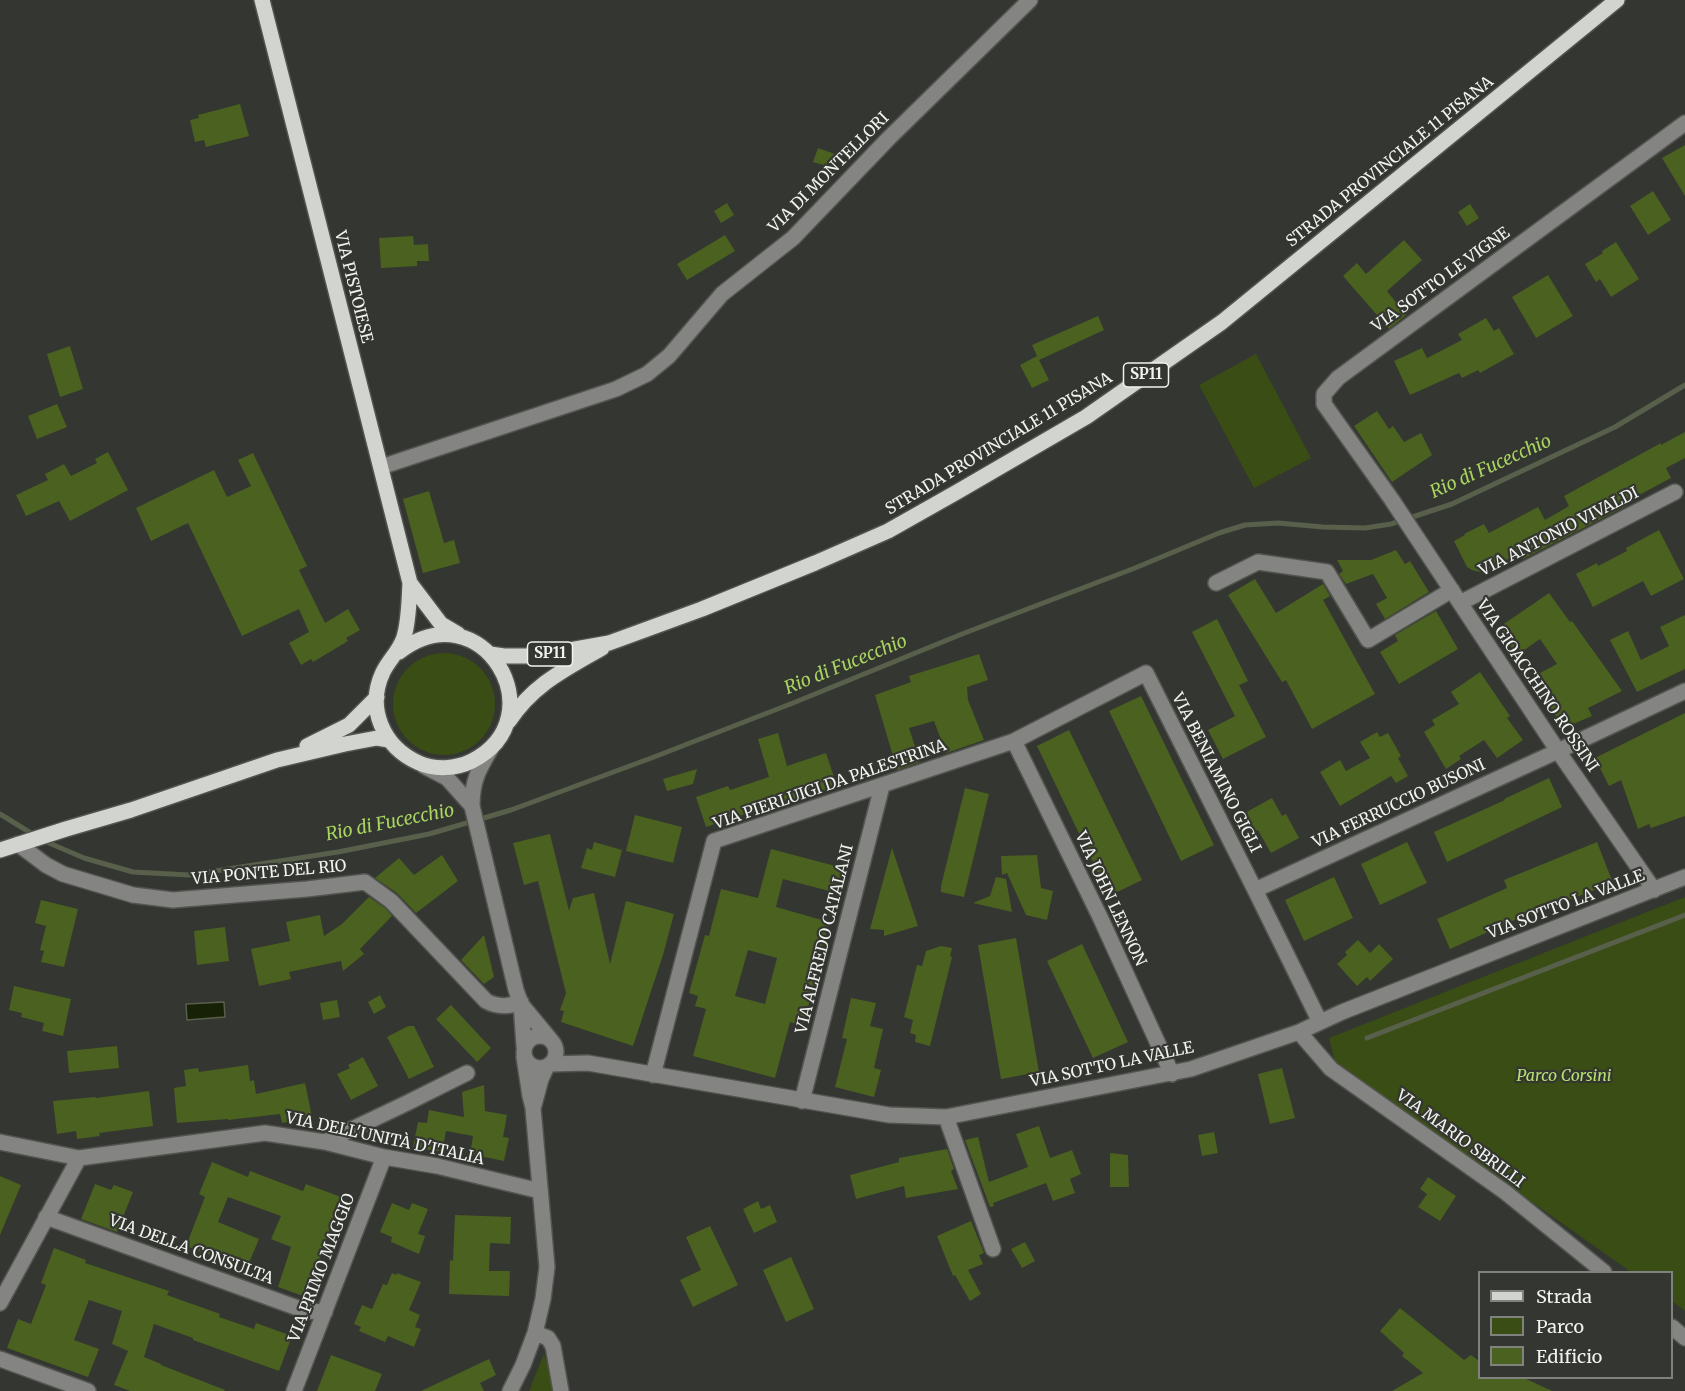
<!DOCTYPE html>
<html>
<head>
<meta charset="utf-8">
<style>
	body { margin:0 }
	#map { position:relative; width:1685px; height:1391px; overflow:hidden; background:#343631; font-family:Merriweather,serif }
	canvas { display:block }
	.legend { position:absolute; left:1478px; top:1271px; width:195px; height:108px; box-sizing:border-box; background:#343631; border:2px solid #80827d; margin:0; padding:8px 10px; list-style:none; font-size:18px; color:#f1f3ef }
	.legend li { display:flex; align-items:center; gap:12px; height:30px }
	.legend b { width:30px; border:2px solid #80827d }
</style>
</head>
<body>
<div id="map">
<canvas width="1685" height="1391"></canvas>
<ul class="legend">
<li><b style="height:8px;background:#d2d5cf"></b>Strada</li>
<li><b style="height:16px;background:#394d14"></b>Parco</li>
<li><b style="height:16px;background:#4a611f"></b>Edificio</li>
</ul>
</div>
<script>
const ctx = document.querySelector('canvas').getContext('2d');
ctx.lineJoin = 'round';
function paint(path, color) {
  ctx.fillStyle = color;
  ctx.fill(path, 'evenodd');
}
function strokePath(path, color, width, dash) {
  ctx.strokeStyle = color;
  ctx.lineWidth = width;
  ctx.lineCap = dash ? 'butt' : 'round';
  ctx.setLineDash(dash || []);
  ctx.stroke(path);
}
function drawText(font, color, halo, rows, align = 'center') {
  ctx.font = font + ' Merriweather,serif';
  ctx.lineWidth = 4.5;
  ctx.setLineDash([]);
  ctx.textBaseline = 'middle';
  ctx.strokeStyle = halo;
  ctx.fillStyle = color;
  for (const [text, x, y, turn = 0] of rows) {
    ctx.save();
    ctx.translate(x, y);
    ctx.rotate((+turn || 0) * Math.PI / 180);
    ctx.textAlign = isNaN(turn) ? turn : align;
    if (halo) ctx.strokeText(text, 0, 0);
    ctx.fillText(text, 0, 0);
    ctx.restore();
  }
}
paint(new Path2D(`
	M1256,354L1311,458L1254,488L1199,385Z
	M393 704a51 51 0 1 1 102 0a51 51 0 1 1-102 0Z
	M1685,897V1311L1672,1301V1272H1631L1335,1063L1329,1038Z
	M544,1354L557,1391H529Z`), '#394d14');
const water = new Path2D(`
	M224,1002L225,1017L187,1020L186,1004Z`);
paint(water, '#172105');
strokePath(water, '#58604b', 1.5);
strokePath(new Path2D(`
	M0,814L34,835
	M42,840L84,858L133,872L189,875L338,852L429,834L511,810L654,757L793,703L962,634L1135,568L1219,533L1245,525L1278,523L1323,527L1365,528L1391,524L1452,504L1615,427L1685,385
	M1367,1038L1685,915`), '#58604b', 5);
paint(new Path2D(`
	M240,104L249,136L206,147L204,140L195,142L190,120L199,118L198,115Z
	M1685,145V196L1662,158Z
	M818,148L835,154L831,167L813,162Z
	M1653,191L1671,220L1648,235L1630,206Z
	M727,203L734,215L721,223L714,211Z
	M1470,204L1479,218L1467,226L1458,212Z
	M725,235L735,251L687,280L677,264Z
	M413,236L414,245L428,244L429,261H417V266L381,268L379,238Z
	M1404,240L1422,260L1387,291L1406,315L1389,329L1343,276L1357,263L1366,274Z
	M1616,242L1639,279L1611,297L1600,279L1596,282L1585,264L1603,253L1602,251Z
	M1548,275L1573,316L1536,338L1512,297Z
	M1098,316L1104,330L1039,360L1032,345Z
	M1486,318L1494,331L1499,328L1514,354L1480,373L1478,370L1462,378L1459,373L1410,395L1394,361L1422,348L1427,358L1462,340L1458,334Z
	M70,346L83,389L60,397L47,354Z
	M1037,356L1049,380L1032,388L1020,365Z
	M57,404L67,427L37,439L28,416Z
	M1377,411L1389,429L1393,426L1404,442L1421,433L1432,455L1392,482L1354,426Z
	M1685,432V458L1666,468L1671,478L1626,502L1628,505L1523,559L1520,553L1487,570L1480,572L1472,570L1467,567L1454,541L1465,535L1464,534L1484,524L1489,533L1538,507L1545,520L1569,506L1564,496L1661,443V445Z
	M108,452L128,490L70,521L59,501L26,516L16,495L48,480L45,474L64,464L71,476L97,463L95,459Z
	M253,453L307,566L299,570L325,623L348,609L360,630L346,638L348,641L313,662L311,659L301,665L289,643L309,632L299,609L242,636L188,523L151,541L136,508L214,470L227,497L251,486L238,460Z
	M429,491L444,543L454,540L460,563L423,573L403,499Z
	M1659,530L1684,579L1651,596L1643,581L1593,607L1576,574L1597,563L1598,566L1627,551L1626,548Z
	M1396,550L1405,564L1410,561L1429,592L1385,619L1376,604L1387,598L1373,574L1346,584L1339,574L1343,571L1337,560H1371Z
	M1255,579L1276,613L1323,584L1330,596L1323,600L1375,694L1312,729L1286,680L1282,682L1228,595Z
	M1549,593L1570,622L1572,621L1622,691L1588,708L1592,716L1564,728L1535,684L1544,680L1540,673L1557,664L1540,639L1517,655L1498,628Z
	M1436,611L1458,649L1399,684L1380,652L1398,641L1395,635Z
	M1685,615V669L1637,692L1610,640L1628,631L1641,660L1669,646L1660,627Z
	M1217,619L1248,681L1239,685L1266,737L1223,759L1208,730L1235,716L1192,632Z
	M979,654L988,680L967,687L968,700L984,740L946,753L934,721L909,728L920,762L897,770L875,695L911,682L909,676Z
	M1480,672L1510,716L1507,718L1523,740L1497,758L1484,740L1459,756L1461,759L1446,769L1424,732L1435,725L1432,720L1459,704L1451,692Z
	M1141,696L1214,845L1181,861L1109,711Z
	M1685,713V816L1651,828L1649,824L1638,829L1621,780L1609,786L1595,758Z
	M1069,730L1142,880L1109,896L1037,746Z
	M1377,732L1380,737L1388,733L1401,756L1398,758L1408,776L1396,783L1391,776L1340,806L1320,772L1340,760L1346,771L1370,758L1360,742Z
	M778,733L787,766L826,753L837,786L804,798L803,796L752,813L751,812L706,827L696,797L728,786L730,790L769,777L758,739Z
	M697,769L693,784L667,791L663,779Z
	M1549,778L1562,807L1447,862L1434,832L1505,800L1504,799Z
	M965,788L989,794L964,897L941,892V886Z
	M1272,798L1282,816L1286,814L1299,838L1271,853L1258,830L1253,832L1243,814Z
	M635,815L682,827L673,863L626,851Z
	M550,834L569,911L573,898L594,893L610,964L626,901L674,914L663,955L633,1046L561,1022L564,1011L560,1010L566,993L538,881L524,885L513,843Z
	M594,842L622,850L615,877L581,868L587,848L592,850Z
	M1407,842L1427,883L1380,905L1361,864Z
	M1597,842L1613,883L1519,919V918L1450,949L1437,919L1507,888L1504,880Z
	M892,848L918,926L884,936V930L870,929Z
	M771,849L843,868L837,893L783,879L776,907L829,922L813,982H815L803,1026L790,1022L775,1078L693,1056L706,1009L695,1006L698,996L689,993L705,935L709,936L721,889L758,898ZM748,950L777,958L765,1004L735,996Z
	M442,855L458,881L416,913L397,893L375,878L399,858L414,875Z
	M1037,855L1041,888L1053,891L1047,920L1026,915L1007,873L1002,875L1001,856Z
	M996,877L1006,879L1012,912L973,903L990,896Z
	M1334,877L1353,918L1304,941L1285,900Z
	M369,897L385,908L392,916L360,949L364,954L343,971L341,961L289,972L291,979L259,986L251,949L290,941L286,922L320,915L324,936L342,924Z
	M41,900L78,909L64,967L41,962L44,951L40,950L46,926L35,923Z
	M225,927L229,961L197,965L194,931Z
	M484,935L494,977L484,984L461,960Z
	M1016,938L1039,1072L1001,1079L978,945Z
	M1358,940L1370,953L1379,944L1393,959L1370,981L1367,977L1357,986L1337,964L1347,955L1345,952Z
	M1082,944L1128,1042L1093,1058L1047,961Z
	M941,946L952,948L950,956L952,957L930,1046L915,1042L916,1035L910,1033L913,1020L904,1017L917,965L922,966L926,951Z
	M14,986L71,999L63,1036L42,1031L44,1023L21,1017L22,1013L9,1010Z
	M380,995L386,1007L374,1014L368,1002Z
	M851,998L876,1003L870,1026L883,1029L874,1068L881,1070L874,1097L835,1087L847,1039L842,1038Z
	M337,1000L340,1017L323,1020L320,1003Z
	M451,1005L491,1048L477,1062L436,1019Z
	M408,1026H414L434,1067L409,1079L387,1037Z
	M117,1046L119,1068L69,1073L67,1051Z
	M363,1057L378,1086L351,1100L337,1074L350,1068L348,1065Z
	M248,1065L250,1081L254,1080L256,1094L305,1083L312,1117L282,1123L280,1114L228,1120V1119L177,1123L174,1088L186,1086L184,1070L198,1068L199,1072Z
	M1282,1068L1295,1118L1270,1124L1258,1074Z
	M484,1085L485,1111L507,1115L503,1137L509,1138L504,1161L470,1154L473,1136L446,1131L442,1152L413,1147L418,1122L427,1123L429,1110L464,1117L462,1092Z
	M149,1091L153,1126L99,1133L100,1136L77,1139L76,1131L57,1134L53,1101L95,1097L96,1098Z
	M1039,1126L1050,1158L1072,1150L1081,1174L1070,1179L1075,1193L1053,1201L1046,1183L993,1203L994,1206L990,1207L965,1140L978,1137L989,1182L1028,1167L1016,1134Z
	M1214,1132L1218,1153L1202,1156L1198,1135Z
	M947,1149L954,1169L951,1171L958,1189L906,1198L904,1186L856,1199L850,1175L899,1162V1158Z
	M1110,1153L1128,1155L1129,1187H1110Z
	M212,1162L248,1177L250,1171L303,1191L306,1184L341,1197L306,1297L278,1287L291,1247L271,1239L281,1216L228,1197L218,1222L259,1239L249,1263L231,1256L229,1262L186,1246L205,1197L199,1194Z
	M0,1176L21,1185L0,1235Z
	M1428,1177L1456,1196L1440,1221L1418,1207L1427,1194L1420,1189Z
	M95,1184L111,1190L114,1185L133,1192L117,1232L81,1219Z
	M758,1201L761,1209L770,1205L777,1222L754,1233L743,1209Z
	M392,1203L409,1210L412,1203L428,1209L418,1234L425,1236L419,1254L391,1242L392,1237L380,1232Z
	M455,1215L511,1217L510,1244L490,1243L489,1271H510L509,1296L449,1294L450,1260L453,1261Z
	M971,1221L984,1253L979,1255L983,1264L968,1270L981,1294L970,1301L955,1275L953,1276L937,1236Z
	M710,1226L738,1285L693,1307L680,1280L701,1270L686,1237Z
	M1025,1242L1035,1261L1022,1268L1011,1249Z
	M54,1248L86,1260L85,1263L169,1291L167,1295L220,1314L219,1317L254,1329L256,1323L292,1336L279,1371L193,1340V1338L154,1324L144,1357L161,1364V1365L225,1390L224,1391H130L114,1385L128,1351L112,1344L122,1311L89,1300L74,1340L99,1349L88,1377L7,1348L18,1319L31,1324L46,1285L41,1283Z
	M791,1257L814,1309L786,1322L763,1270Z
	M392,1273L396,1275L397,1273L421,1282L409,1310L420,1315L415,1327L421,1329L414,1347L388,1336L385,1342L359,1331L361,1327L354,1324L362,1305L372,1309L383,1284L387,1285Z
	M1400,1308L1464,1360L1471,1355L1479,1361V1377H1522L1552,1391H1392L1423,1373L1402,1356L1404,1353L1380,1331Z
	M331,1355L382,1374L375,1391H317Z
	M489,1359L496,1375L480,1383L484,1391H421Z`), '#4a611f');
const minor = new Path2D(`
	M381,467L616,389L647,374L669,356L722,294L793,238L889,138L1030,0
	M1216,583L1258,562L1327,572L1368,640L1452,590
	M1460,603L1675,492
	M1014,741L1100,917L1172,1074
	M492,747C479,769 472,780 472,806L516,990L521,1004L524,1046
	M424,766L447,778L472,806
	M18,844L46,865L63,874L133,895L173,900L307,889L365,882L391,901L486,1001C497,1007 509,1007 521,1002
	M1255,890L1558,751L1685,691
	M1654,890L1558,751L1392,500L1324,404V394L1338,378L1685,123
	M521,1004L550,1039
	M1299,1032L1331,1069L1505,1192L1604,1272
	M524 1052a16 16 0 1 1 32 0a16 16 0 1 1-32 0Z
	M550,1064L588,1063L889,1115L946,1117L1191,1069L1299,1032L1342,1012L1685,877
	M653,1075L714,841L1014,741L1146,673L1255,890L1320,1022
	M802,1101L882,786
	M534,1105L541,1079L547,1066
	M946,1117L993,1249
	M0,1142L79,1158L265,1133L325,1142L384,1157L437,1166L540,1191
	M325,1142L407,1103L467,1073
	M46,1217L306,1311L325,1312
	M0,1303L79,1158
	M1672,1327L1685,1338
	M535,1333L548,1338L553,1346L561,1391
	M0,1359L88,1391
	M294,1391L384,1157
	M510,1391L523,1365L535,1333L543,1299L547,1267L533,1108L530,1096L524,1057`);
const major = new Path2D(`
	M262,0L410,583C409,600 409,620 404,637C399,652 390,658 383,672C366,708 383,747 419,763C435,770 456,769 472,761C558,717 482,588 399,652
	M410,583L441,624L458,634
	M490,654L504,656H536L609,643L702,609L815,563L888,531L957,492L1086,417L1222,322L1617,0
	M509,721C534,684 564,670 602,648
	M307,746L349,725L377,697
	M0,850L66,829L131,810L277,760L345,744L377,738L389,740`);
strokePath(minor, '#52544f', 18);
strokePath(major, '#52544f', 18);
strokePath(minor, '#848582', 15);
strokePath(major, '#d2d5cf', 15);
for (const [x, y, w] of [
	[1146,375,45],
	[550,654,45]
]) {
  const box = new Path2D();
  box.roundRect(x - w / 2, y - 12, w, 24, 4.5);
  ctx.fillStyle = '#343631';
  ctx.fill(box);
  strokePath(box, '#f1f3ef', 1.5);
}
drawText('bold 15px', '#f1f3ef', null, [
	["SP11",1146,375],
	["SP11",550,654]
]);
drawText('16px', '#f1f3ef', '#343631', [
	["STRADA PROVINCIALE 11 PISANA",1390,162,-39],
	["VIA DI MONTELLORI",829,173,-45],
	["VIA SOTTO LE VIGNE",1441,280,-36],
	["VIA PISTOIESE",353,287,76],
	["STRADA PROVINCIALE 11 PISANA",999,444,-31],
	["VIA ANTONIO VIVALDI",1559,532,-27],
	["VIA GIOACCHINO ROSSINI",1537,686,56],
	["VIA BENIAMINO GIGLI",1216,773,63],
	["VIA PIERLUIGI DA PALESTRINA",830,785,-19],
	["VIA FERRUCCIO BUSONI",1399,804,-25],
	["VIA PONTE DEL RIO",269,873,-5],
	["VIA JOHN LENNON",1110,899,65],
	["VIA SOTTO LA VALLE",1566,905,-21],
	["VIA ALFREDO CATALANI",825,939,-76],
	["VIA SOTTO LA VALLE",1112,1065,-12],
	["VIA DELL'UNITÀ D'ITALIA",385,1139,12],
	["VIA MARIO SBRILLI",1460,1139,36],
	["VIA DELLA CONSULTA",191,1250,20],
	["VIA PRIMO MAGGIO",322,1268,-69]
]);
drawText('italic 16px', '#b6e16f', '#343631', [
	["Parco Corsini",1564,1076]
]);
drawText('italic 18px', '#a9d461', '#343631', [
	["Rio di Fucecchio",1491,467,-24],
	["Rio di Fucecchio",846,665,-22],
	["Rio di Fucecchio",390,823,-11]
]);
</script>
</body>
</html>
